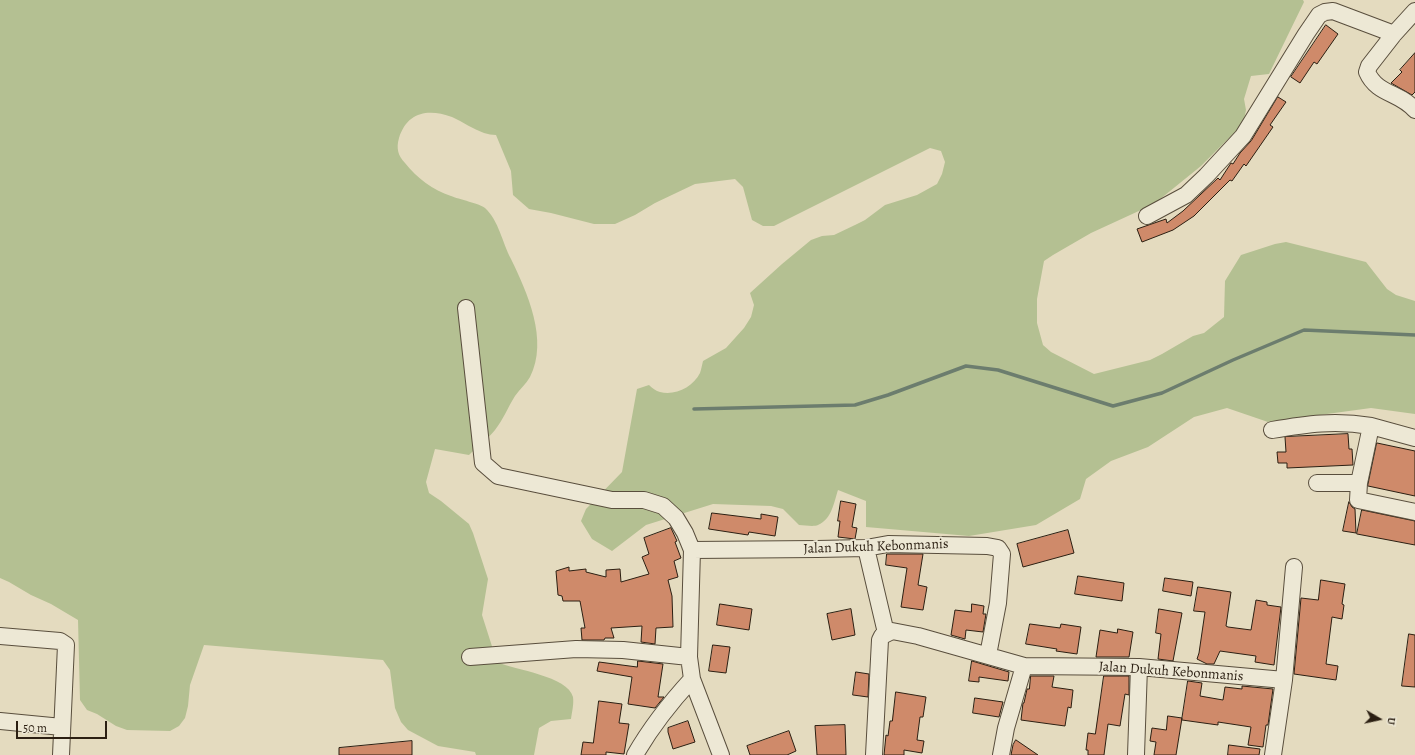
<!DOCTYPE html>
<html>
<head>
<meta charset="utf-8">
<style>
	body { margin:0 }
	#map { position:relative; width:1415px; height:755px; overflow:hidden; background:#e4dbbf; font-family:Alegreya,serif }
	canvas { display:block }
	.north { position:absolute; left:1359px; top:699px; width:40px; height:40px; -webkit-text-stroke:3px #ede8d5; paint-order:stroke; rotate:99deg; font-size:11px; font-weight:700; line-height:16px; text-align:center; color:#2b1f12 }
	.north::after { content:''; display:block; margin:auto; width:14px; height:18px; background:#2b1f12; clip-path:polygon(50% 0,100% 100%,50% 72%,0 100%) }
	.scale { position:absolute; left:16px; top:721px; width:91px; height:18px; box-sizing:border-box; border:2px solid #2b1f12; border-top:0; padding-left:5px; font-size:12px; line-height:14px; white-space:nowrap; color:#2b1f12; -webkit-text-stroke:3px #ede8d5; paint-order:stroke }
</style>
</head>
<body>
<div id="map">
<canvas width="1415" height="755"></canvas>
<div class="north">U</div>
<div class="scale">50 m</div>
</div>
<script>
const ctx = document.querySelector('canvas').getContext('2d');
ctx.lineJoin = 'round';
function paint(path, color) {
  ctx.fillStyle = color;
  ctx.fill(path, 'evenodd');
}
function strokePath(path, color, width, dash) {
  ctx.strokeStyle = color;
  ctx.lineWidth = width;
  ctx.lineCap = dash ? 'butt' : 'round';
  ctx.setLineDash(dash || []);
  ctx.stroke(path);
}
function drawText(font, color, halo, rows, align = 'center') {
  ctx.font = font + ' Alegreya,serif';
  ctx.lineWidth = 4;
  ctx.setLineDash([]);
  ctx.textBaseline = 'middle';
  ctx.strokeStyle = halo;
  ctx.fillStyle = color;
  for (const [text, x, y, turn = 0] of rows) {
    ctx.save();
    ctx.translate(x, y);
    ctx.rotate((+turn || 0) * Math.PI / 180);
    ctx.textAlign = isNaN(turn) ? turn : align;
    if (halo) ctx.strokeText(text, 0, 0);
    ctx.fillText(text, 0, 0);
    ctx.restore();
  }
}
paint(new Path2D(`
	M0,0H1303L1304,2L1269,74L1251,76L1244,99L1246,110L1244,120L1238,129L1201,166L1154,204L1091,233L1053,255L1044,261L1037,299V323L1043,345L1051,352L1094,374L1150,360L1162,354L1193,336L1204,333L1224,317L1225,281L1241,255L1275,244L1286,242L1366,262L1387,289L1396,295L1415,301V414L1371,408L1268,422L1227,408L1194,417L1148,447L1111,461L1086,479L1080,499L1036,525L969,536L866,527V501L838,490C834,502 832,519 818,525C813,527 805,525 799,525L783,509L771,506L713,504L646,525L612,551L592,539L581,521L586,509L622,472L637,389L649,385C652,388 656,391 660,392C675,396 693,387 700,373C701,370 702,365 703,361L726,348L744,328L751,317L754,305L750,293L782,264L811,240L822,236L834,235L855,225L865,220L885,205L917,195L937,184L942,174L945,162L941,151L930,148L774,226H763L752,220L743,187L735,179L695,184L655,203L635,215L615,224H594L551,213L529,209L513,195L511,171L496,135C492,135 488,134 484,133C473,129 463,122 452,117C428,108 407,112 399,138C396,148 398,156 405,163C417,178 433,190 451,196C458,199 481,204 485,208C499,221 502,242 511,259C527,292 549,340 530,377C526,384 520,389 515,396C508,407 503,420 495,430C488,439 477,447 469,455L435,449L426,482L429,493L441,501L469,524L473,533L488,579L482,615L497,662C515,670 568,676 573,697C574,704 572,712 571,719L551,721L539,728L534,755H476L475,752L438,746L408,730L401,722L395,708L390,670L383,660L204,645L190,685L188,706L185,718L179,726L170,731L127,730L116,726L97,714L87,710L80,700L78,620L51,604L31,595L9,582L0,578Z`), '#b4c092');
strokePath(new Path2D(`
	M694,409L855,405L888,395L966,366L998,370L1113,406L1162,393L1233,360L1304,330L1415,335`), '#6c7d6e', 3.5);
const building = new Path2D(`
	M1326,25L1338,34L1317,64L1314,62L1300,83L1291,77Z
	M1415,53V92L1412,95L1391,83L1402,72L1400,70Z
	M1278,97L1286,102L1270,125L1273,127L1246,166L1244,164L1232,181L1230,180L1194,216L1173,230L1142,242L1137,229L1166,219L1167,223L1183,211L1218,178L1220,180L1231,163L1233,164L1240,153L1251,141Z
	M1348,434L1349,449H1352L1353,465L1287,468V463H1278L1277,452H1286L1285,437Z
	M1377,443L1415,451V496L1368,486Z
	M841,501L856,504L852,527L857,528L855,539L838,537L840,521H838Z
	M1349,502L1352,507L1355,509L1356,533L1343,531Z
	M1362,510L1415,521V545L1357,534Z
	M712,513L761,519V514L778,517L775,536L749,532L748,535L709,529Z
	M671,528L677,541L675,542L681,558L674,561L678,577L668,580L672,596L673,627L656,628L655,644L641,642L642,626L611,628L614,638H605L604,640H582L581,628H585L580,601H563L562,596L558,595L556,571L569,567V571L586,569V572L606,577V570L620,569L621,582L649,574L642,557L649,554L644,538Z
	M1068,530L1074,553L1023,567L1017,544Z
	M887,554H923L918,585L927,587L923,610L901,607L907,568L886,565Z
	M1078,576L1124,583L1122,601L1075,594Z
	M1165,578L1193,582L1191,596L1163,591Z
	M1321,580L1345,584L1342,604L1344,605L1342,619L1332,617L1326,664L1338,666L1336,680L1294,674L1301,598L1318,600Z
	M1198,587L1231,592L1226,626L1228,627L1251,630L1256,600L1267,602V605L1281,607L1274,665L1255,662L1256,656L1220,651L1214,664H1207L1197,659L1199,653L1205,612L1194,611Z
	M720,604L752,609L749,630L717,625Z
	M972,604L984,606L983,614H986L983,632L966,630L965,639L951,635L955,610L971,612Z
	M851,609L855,635L832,640L827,614Z
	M1159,609L1182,613L1173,661L1158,659L1161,634L1156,633Z
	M1030,624L1060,628L1061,624L1081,627L1077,654L1056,651L1057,649L1026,644Z
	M1118,629L1133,632L1129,657H1096L1100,630L1117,633Z
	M1409,634L1415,635V687L1402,686Z
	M713,645L730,647L726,673L709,671Z
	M638,661L663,664L658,697H664L655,708L628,704L632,677L597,671L599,662L637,667Z
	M972,661L1009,672L1008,681L979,677V682L969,681Z
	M856,672L869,674L868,697L853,695Z
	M1031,676H1054L1052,687L1073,690L1071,708L1068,707L1065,726L1021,720L1023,703H1024L1027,689H1029Z
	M1104,676H1129V695L1125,694L1120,726L1108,724L1104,755H1088V750H1086L1088,733L1095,734Z
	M1188,681L1202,683L1200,696L1223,700L1225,687L1242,689V686L1273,689L1268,725H1266L1263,747L1248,745L1251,727L1218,722V725L1182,720Z
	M896,692L926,697L923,717H920L917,740L924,741L922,753L904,750V755H884L886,735L888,736L890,721H892Z
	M975,698L1003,702L999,717L973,713Z
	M599,701L622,704L619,723L629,724L624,754L606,752V755H581L583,742L593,743Z
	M1168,716L1182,718L1176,755H1154L1156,742L1150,741L1152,728L1166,730Z
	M688,721L695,742L673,749L668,732V728Z
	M845,725L846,755H817L815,726Z
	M789,731L796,751L787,755H750L747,746Z
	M1016,740L1038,755H1011L1013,745Z
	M412,741V755H339V748Z
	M1229,745L1260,749L1259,755H1228Z`);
paint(building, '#cf8a6a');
strokePath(building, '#2b1f12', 1);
const minor = new Path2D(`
	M1415,11L1394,34L1369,66L1367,72C1377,95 1400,92 1415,110
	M1147,216L1186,195L1206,176L1243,136L1306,34L1319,15L1325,12L1333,11L1394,34
	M466,308L483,463L498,476L612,500H644L663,506L676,518L685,533L692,550L689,657L692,679C670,703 651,727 635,755
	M1371,426L1415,438
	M1272,430C1307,424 1335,420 1371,426L1359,483L1358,500L1415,512
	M1317,483H1359
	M866,548L886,633
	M692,550L817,549L866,548L888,544L987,546L998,548L1002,554L998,603L988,655
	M0,636L60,641L66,645L61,755
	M470,657L576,649L623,650L689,657
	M692,679L721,755
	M0,721L62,727
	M874,755L880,640L882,636L892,631L918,636L1024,666L1139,667L1284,680
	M1001,755L1006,728L1024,666
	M1136,755L1139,667
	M1273,755L1284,680L1294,567`);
strokePath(minor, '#594e3d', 18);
strokePath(minor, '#ede8d5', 16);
drawText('14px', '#2b1f12', '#ede8d5', [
	["Jalan Dukuh Kebonmanis",876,547,-2],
	["Jalan Dukuh Kebonmanis",1171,672,4]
]);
</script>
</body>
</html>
